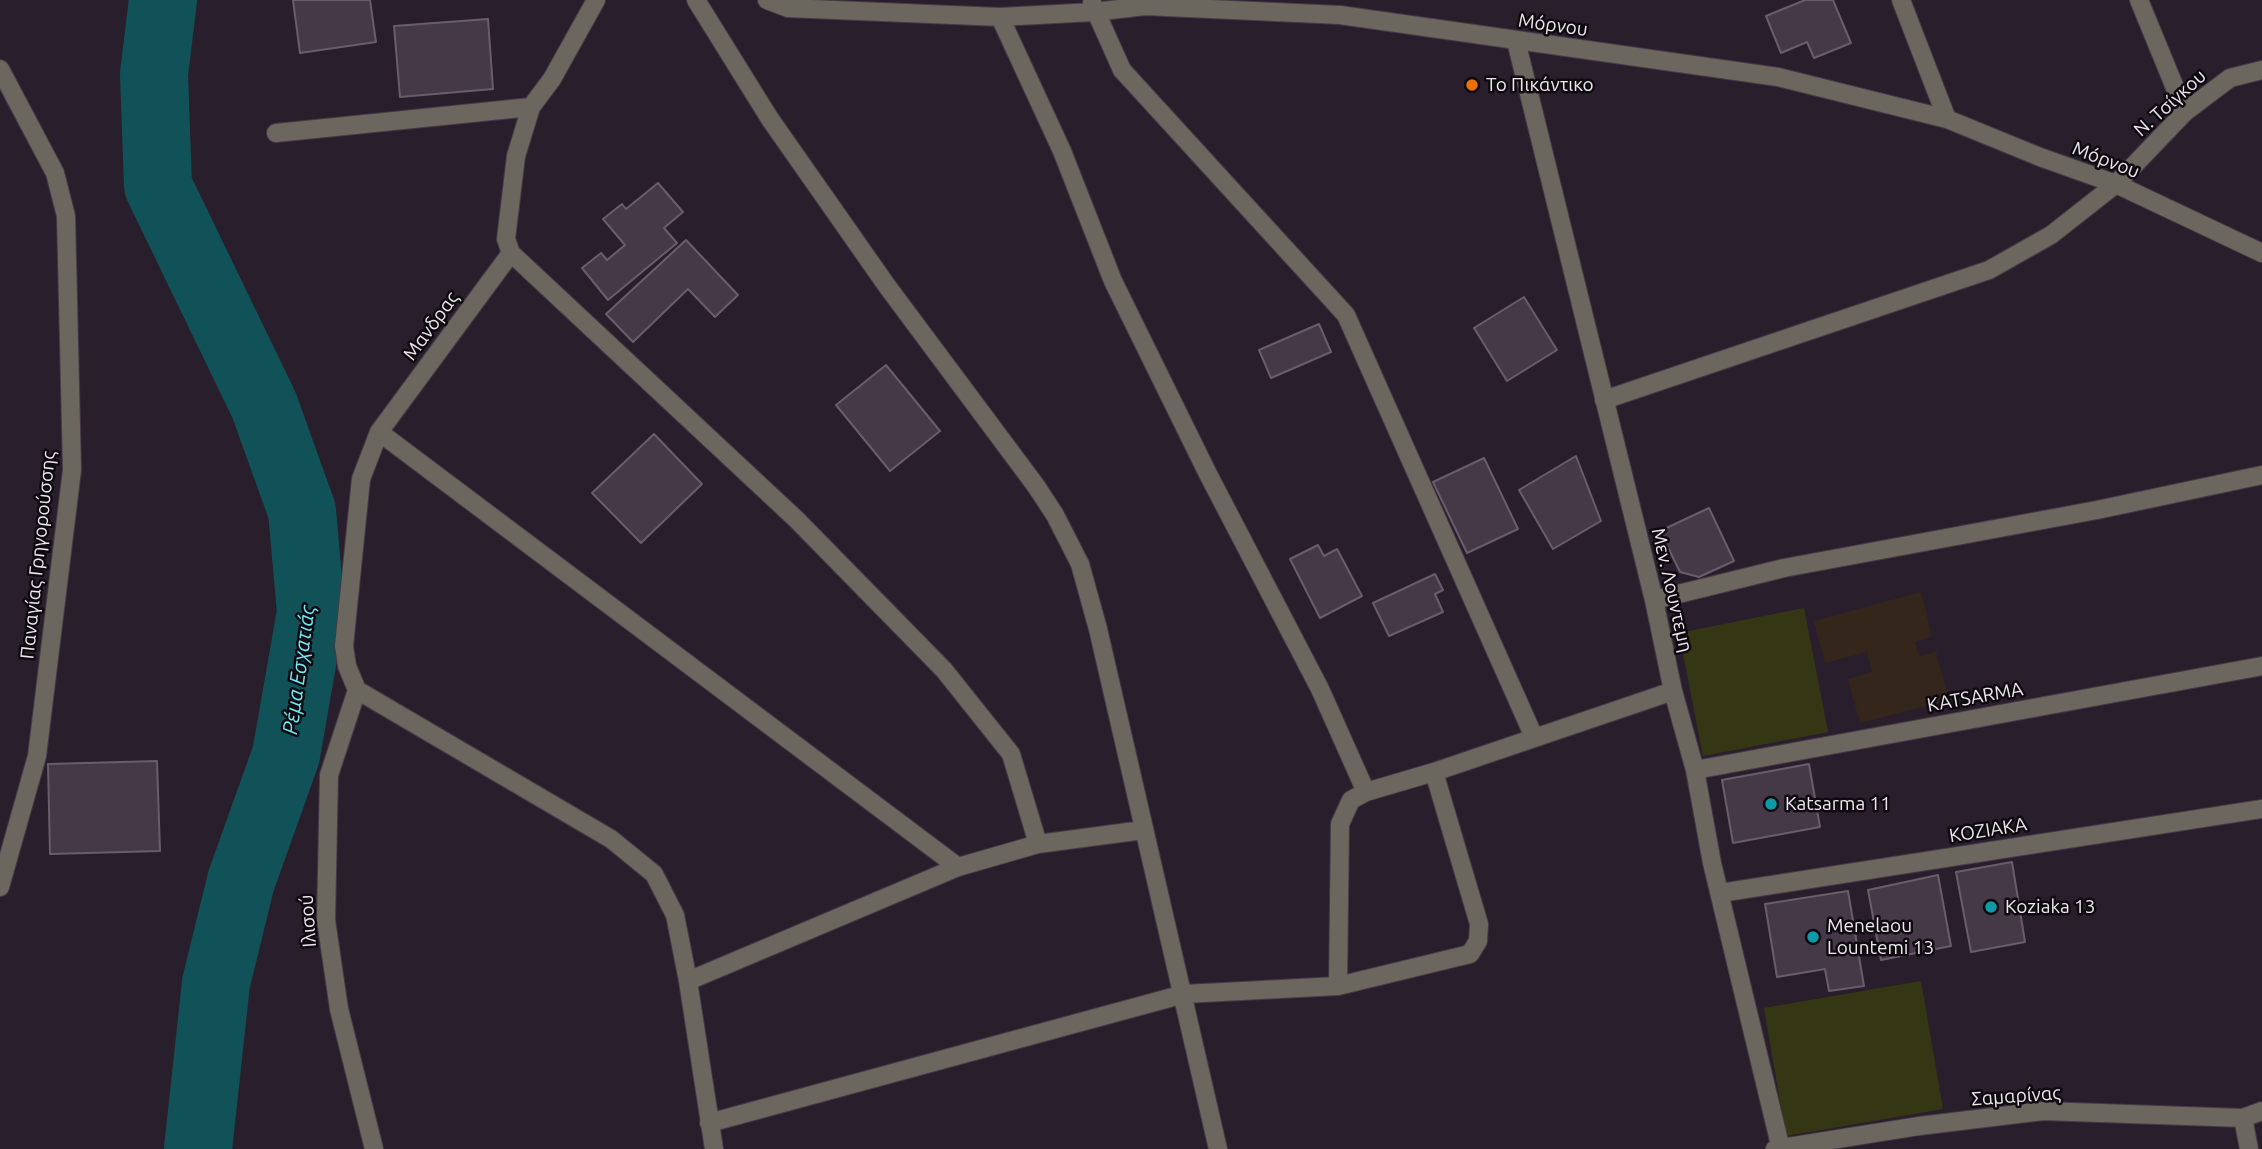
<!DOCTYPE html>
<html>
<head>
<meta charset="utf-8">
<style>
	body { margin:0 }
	canvas { display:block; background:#291e2b }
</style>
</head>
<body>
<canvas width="2262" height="1149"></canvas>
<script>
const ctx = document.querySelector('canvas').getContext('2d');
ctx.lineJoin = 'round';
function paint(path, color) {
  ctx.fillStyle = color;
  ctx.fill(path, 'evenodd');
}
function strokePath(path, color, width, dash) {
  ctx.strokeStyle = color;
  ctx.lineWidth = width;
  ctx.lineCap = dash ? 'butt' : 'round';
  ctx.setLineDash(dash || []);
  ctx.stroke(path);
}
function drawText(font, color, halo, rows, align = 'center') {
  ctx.font = font + ' Ubuntu,sans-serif';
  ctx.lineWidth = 5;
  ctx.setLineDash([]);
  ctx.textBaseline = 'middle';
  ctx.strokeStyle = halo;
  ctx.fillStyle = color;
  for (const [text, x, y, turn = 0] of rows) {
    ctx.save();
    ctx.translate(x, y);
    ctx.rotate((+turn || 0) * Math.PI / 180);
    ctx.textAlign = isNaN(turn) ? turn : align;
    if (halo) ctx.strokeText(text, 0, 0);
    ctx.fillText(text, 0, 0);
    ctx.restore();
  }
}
paint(new Path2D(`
	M1921,592L1932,636L1915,642L1919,656L1936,652L1949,700L1860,723L1848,679L1872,672L1867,652L1825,663L1814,621Z`), '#35261b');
paint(new Path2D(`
	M1804,608L1828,732L1703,756L1679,633Z
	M1921,981L1943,1109L1786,1136L1764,1008Z`), '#353714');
strokePath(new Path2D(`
	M163,0L154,74L158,186L264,405L302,511L311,612L286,755L241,881L216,983L198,1149`), '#115258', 68);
const building = new Path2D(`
	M293,0H370L376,42L300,53Z
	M1805,0H1833L1851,43L1814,58L1807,42L1781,53L1766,16Z
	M488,19L493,89L400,97L394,26Z
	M658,183L683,212L664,228L677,243L608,300L582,268L601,253L607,260L625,245L603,219L622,204L626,209Z
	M686,240L738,295L715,317L688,289L633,342L606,314Z
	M1524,297L1557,350L1507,381L1474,328Z
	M1319,324L1331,352L1271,378L1259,350Z
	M886,365L940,431L890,471L836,405Z
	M654,434L702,484L641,543L592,493Z
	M1576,456L1601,521L1553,549L1519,490Z
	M1484,458L1518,529L1467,553L1433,482Z
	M1709,508L1734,561L1699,577L1680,572L1660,531Z
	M1318,545L1324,556L1337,549L1362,596L1320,618L1290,559Z
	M1435,574L1443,590L1435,594L1443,612L1389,636L1373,603Z
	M157,761L160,851L50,854L48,764Z
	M1809,764L1820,827L1733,843L1722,780Z
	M2012,862L2025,942L1971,952L1956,872Z
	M1938,875L1951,946L1881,960L1868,890Z
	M1848,891L1864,986L1829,991L1825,969L1777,977L1765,904Z`);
paint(building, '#453947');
strokePath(building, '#6a5c6c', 2);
const minor = new Path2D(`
	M696,0L770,119L887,286L1036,486L1055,515L1080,564L1098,629L1218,1149
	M767,0L788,8L1000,17L1094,12L1145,6L1340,15L1778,77L1947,119L2040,157L2116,184L2262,253
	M1901,0L1947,119
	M2139,0L2185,112
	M1092,3L1122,70L1346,315L1534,737
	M1000,17L1062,151L1113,281L1208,474L1320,689L1366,792
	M1516,41L1654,600L1673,691L1695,770L1712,863L1781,1149
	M0,69L55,173L66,216L72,470L37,756L0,887
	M276,133L531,107
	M511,253L797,520L944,670L1011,754L1038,844
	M1604,400L1989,270L2051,235L2116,184L2185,112L2230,78L2262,70
	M379,432L958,867
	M1654,600L1784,568L2097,510L2262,475
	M357,690L347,666L344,646L361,479L379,432L511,253L506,239L516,156L531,107L552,79L596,0
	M357,690L611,839L654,874L675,915L688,981L714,1149
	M357,690L329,775L326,920L339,1009L374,1149
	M1695,770L2262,666
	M1720,893L2262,809
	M688,981L958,867L1038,844L1143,830
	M1338,986L1340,824L1351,800L1366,792L1434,772L1673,691
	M2243,1118L2249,1149
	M709,1123L1184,994L1338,986L1470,954L1478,941L1479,924L1434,772
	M1775,1149L1919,1126L2043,1111L2243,1118L2262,1111`);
strokePath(minor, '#453a46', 20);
strokePath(minor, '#6b665e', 18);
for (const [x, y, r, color] of [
	[1472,85,7,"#e8710a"],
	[1771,804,7,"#0f9aa8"],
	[1991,907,7,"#0f9aa8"],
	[1813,937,7,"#0f9aa8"]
]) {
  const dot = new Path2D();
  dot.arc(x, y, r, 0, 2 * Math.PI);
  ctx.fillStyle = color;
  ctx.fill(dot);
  strokePath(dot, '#0f0a10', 2.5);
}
drawText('19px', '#eee6ef', '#0f0a10', [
	["Μόρνου",1553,25,8],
	["Ν. Τσίγκου",2170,103,-42],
	["Μόρνου",2106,160,21],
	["Μανδρας",431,326,-54],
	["Παναγίας Γρηγορούσσης",38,555,-84],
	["Μεν. Λουντεμη",1672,590,77],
	["KATSARMA",1975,697,-10],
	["KOZIAKA",1988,830,-9],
	["Ιλισού",308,921,-94],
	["Σαμαρίνας",2016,1096,-4]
]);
drawText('19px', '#eee6ef', '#0f0a10', [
	["Το Πικάντικο",1486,85],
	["Katsarma 11",1785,804],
	["Koziaka 13",2005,907],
	["Menelaou",1827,926],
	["Lountemi 13",1827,948]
], 'left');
drawText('italic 21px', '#72e8f5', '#0f0a10', [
	["Ρέμα Εσχατιάς",299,670,-82]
]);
</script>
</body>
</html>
